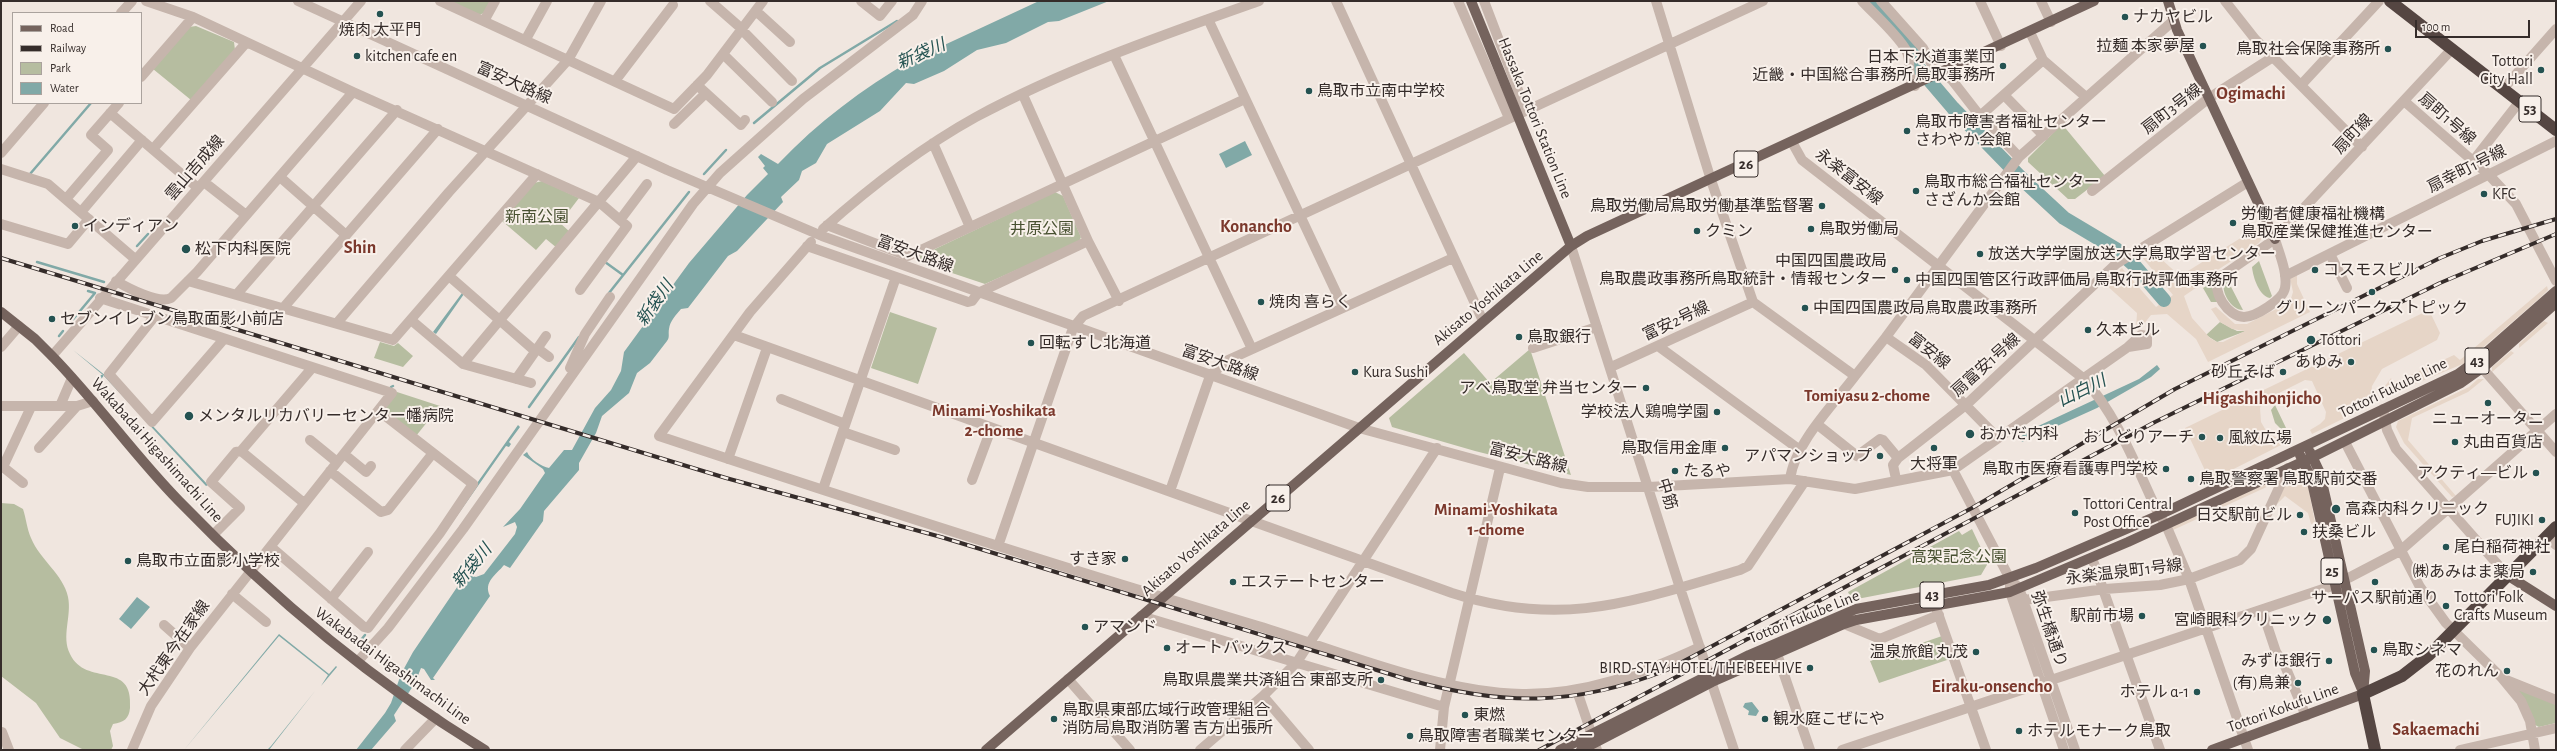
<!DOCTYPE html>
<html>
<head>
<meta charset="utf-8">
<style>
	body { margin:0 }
	#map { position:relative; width:2557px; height:751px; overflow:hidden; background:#f0e6df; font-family:"Alegreya Sans",sans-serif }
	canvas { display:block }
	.frame { position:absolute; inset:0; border:2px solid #352c2a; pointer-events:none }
	.legend { position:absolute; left:12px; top:12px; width:130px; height:92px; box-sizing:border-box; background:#f8f0ea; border:1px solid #aaa29d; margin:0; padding:5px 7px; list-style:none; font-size:12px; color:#352c2a }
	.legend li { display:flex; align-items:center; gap:8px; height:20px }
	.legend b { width:20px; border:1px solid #aaa29d }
	.scale { position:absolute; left:2415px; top:20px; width:115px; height:18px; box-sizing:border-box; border:2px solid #352c2a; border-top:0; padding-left:5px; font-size:12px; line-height:14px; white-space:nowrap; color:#352c2a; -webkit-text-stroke:3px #f8f0ea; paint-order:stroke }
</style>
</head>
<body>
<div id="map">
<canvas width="2557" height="751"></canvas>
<div class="frame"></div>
<ul class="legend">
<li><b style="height:5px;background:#75635d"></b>Road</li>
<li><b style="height:5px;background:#352c2a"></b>Railway</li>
<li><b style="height:11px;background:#b6bda0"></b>Park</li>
<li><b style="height:11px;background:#81a9a7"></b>Water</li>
</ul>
<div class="scale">100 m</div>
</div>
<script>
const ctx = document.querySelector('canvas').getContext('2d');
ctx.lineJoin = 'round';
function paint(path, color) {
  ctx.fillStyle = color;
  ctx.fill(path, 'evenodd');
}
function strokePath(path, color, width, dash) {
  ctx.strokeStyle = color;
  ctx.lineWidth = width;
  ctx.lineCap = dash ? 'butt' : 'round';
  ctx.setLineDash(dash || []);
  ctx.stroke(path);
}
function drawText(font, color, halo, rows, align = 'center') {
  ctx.font = font + ' "Alegreya Sans","Noto Sans JP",sans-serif';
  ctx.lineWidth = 4;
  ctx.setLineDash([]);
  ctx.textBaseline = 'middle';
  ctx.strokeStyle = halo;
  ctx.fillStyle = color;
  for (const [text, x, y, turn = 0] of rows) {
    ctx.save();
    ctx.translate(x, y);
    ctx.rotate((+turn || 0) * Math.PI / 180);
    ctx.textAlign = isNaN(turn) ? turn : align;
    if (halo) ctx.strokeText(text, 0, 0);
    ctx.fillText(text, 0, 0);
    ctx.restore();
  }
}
paint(new Path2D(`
	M447,1H491L484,13L479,15Z
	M196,26L234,42L235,50L191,100L153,69L189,27Z
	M2062,124L2105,176L2075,199H2068L2028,162V158Z
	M542,181L579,198L560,223L570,232L557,248L546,239L536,250L502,221L534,183Z
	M1055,192L1063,196L1081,237L1079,242L985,284L916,261V258Z
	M2259,261L2272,296L2270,298C2259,296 2253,277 2252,267Z
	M2227,279L2243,310C2231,310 2221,292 2224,282Z
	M2212,283L2218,302H2211L2203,288Z
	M890,312L937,328L918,384L871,368Z
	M2220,322L2237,331H2246L2217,342L2206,335Z
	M380,342L394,346L398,343L413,356L403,367L374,358Z
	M1530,349L1571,475L1475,451L1392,427L1389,418L1464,353L1490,383Z
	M397,392L440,406L416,436L382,411Z
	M2275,405L2287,430L2283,431L2275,423L2271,410Z
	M1,503L14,504L23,509C26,518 27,529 31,538C40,560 63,574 68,597C72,616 61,636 70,654C86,688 134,659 130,708C129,719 124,722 113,724L110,731L113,746L111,750H84L60,738L36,703L1,676Z
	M1972,529L1988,563L1981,575L1852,600L1848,592L1959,531L1962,535Z
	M1942,636L1950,659L1879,683L1870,661Z
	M2516,687L2556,704V723L2539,727L2535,725Z`), '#b6bda0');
paint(new Path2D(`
	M2263,224V236L2259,243L2216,271L2212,277L2184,296L2192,318L2210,338L2217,342H2223L2245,331L2232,329L2220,322L2211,309L2216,307L2235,324H2247L2290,302L2293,292L2290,278L2297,273V284L2310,312L2208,362L2196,339L2167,314L2151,315L2139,330L2136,329L2137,313L2104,283L2122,268L2156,307L2173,295L2142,257L2150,249L2180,276Z
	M2547,286L2548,290L2541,297L2465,363L2386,396L2385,386L2391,378L2393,383L2454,355L2460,360Z
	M2429,310L2440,333L2437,340L2382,369L2372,386L2371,395L2375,403L2312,434L2310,430L2320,424L2325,419L2326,412L2312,381L2305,380L2263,401L2260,408L2261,422L2268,434L2287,442L2210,481L2185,428Z
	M2544,321L2548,323L2519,348V344Z
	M2511,351L2514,353L2492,372V367Z
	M2478,379H2484L2468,392L2412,418L2408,440L2456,496L2452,497L2404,443L2396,427L2398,421L2469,387Z
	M2297,471H2302L2306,475L2315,523L2311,524L2308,513L2285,496L2276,505L2290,475Z
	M2274,480L2273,488L2271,485L2173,530L2172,526Z`), '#e6d5c7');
paint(new Path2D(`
	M1039,1H1109L1059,21L1048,22L1006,43L977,50L944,71L914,84L906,83L880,111L827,144L816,163L802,171L799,180L781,197L783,202L737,251L728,256L688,308L681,309C676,315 670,321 669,329C668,334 670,337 667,341L650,363L637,373L629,393L602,416L596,433L579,463V470L544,511L543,521L510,568L504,565C496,575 483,582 490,596L433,678L435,680H431L424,669L421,668L415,683L394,715L396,721L371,750H356L385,713L391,703L401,674L413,652L466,574L476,577L484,574L515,534L517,527L515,522L503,527L520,509L545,473L543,469L523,455L527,452C530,459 542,467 549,468L564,450H572L595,408L611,390L621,371L624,352L689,263L747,195L768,174L763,168L765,166L758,157L761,154L778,164C818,122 862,89 912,60Z
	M1245,141L1252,155L1226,168L1219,154Z
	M462,293L464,294L436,334L433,332Z
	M73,350L106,376L208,485L206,486L103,375Z
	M2157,365L2160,369L2151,377L2097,408L2022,442L2020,437L2034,428L2139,379Z
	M518,425L520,427L509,442L511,444L509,447L506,446L447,530H444Z
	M137,597L150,607L131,629L119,619Z
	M279,634L329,674L336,666L337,667L321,686L328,675L279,636L184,750Z
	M315,691L269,750H267L271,746Z
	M1752,702L1759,711L1756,716L1748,715L1749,711L1743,707L1745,703Z`), '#81a9a7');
strokePath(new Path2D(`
	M754,123L820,68L897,21
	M30,174L91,103
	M704,174L726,150
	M137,246L148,234
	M37,262L104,282
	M605,262L623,275
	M609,293L689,192
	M70,323L95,293L88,291
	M59,336L63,331
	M94,384L102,376
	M391,387L393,386
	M529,407L579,337
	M361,640L365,635`), '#81a9a7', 2.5);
strokePath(new Path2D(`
	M1871,1L1916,50L1918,67L1953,108L2023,180L2064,218L2116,249L2134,265L2164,300`), '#81a9a7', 14);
strokePath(new Path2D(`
	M146,1L193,17L353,92L599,202L627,226L580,290
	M298,1L667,170L822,236L1359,428L1561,483L1588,487H1649L1790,479L1855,489L1953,470L2128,347
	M440,1L674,109L707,75L763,1
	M710,1L742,29
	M861,1L880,16L892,1
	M1336,1L1483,321
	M1458,1L1509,118
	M1484,1L1526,111
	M1656,1L1711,180L1753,302L1855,376L1886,337L1926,365L1998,438
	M1862,1C1875,15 1897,34 1906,50C1913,63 1905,73 1915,86
	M1881,1L1923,48L1932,65L1952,80L1980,116L2019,157
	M1980,1L2001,46
	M2041,1L2051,22
	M2225,1L2255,39L2362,147
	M756,11L790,42
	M121,13L132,1
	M1208,19L1343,307
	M484,21L495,1
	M742,30L792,81
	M2030,32L2043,60L2086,97
	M526,39L547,1
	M723,54L772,102
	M1114,55L1252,349
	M141,77L193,17
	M615,81L673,5
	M697,85L741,125L745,120
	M2301,85L2379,1
	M2503,89L2556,29
	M1023,95L1088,241L1119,301
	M2004,95L2044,136
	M2404,101L2489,175L2516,204L2556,281
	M110,113L198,188
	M1980,116L2043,60
	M674,124L706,93
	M1792,142L1802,160L2083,378C2118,416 2137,469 2159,515L2166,525L2189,579L2248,750
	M933,143L970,227
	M153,149L246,43
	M1,153L44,103
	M2473,161L2520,101
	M1,169L48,184L135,259
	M280,177L346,235
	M204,182L246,215
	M2092,191L2209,98L2273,57
	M66,199L108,150L91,135L119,103
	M81,212L142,140
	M620,220L647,184
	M1,224L68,244L89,219
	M827,225L908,256L1245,99
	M823,229C870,187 920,148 976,117C1065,69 1163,35 1259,1
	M2275,239C2279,253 2288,273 2285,288C2283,300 2255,317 2244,317C2228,317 2211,291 2219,278L2275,239L2452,49
	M811,242L750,312L659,436C858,502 1057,566 1258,626C1340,651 1437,692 1522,694C1585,695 1644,673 1700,647
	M807,246L968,302L972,301L978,293L1088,241
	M1571,246L1680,588L1734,750
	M2330,254L2347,288
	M449,276L535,351
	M2285,276L2556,141
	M116,281C128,288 158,304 171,298L197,272L353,92
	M188,281L393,340L537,174
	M237,294L397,110
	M100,298L392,393L190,648L151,706L132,750
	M284,307L438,129
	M155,316L109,374L152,422L224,339
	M411,320L463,364L531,383
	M337,323L449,192L568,60L601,1
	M734,335L1452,593C1563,629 1634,601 1740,570L1748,566L1805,481
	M2141,335L2147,336V344L2128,347Z
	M1886,337L2019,157L2173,21
	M1658,346L1800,450
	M1,347L19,326
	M537,348L549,357
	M1533,348L1597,327
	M52,356L361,1
	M2476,361L2556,452
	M463,364L637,156
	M1611,367L1753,302
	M570,368L585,334L610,297
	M516,379L546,336
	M781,399L845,424
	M1,406H77L93,401
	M60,406L72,378
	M2383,409L2387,430L2396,449L2507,575
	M1818,425L1857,456L1880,439L1883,440L1898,458
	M843,432L895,450
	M310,440L337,462
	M2345,442L2420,587L2446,623L2502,678L2521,701L2530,721L2535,750
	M39,448L77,406
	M344,454L366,472L371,466
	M728,459L767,348
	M1953,470L2010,579L2019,588L2075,750
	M330,471L381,512L388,510L433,453
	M1790,479C1795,443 1833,405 1855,376
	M1896,479L1893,465L1898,458L1967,404L2116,264L2248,182
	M972,480L991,429
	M23,483L3,467L31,407
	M823,489L896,277
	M1170,491L1210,376L1226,361L1453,258
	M304,503L241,451L312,368
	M214,534L240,508L211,482L236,452L241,451
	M2546,536L2556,545
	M998,546L1073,328L1083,316L1763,1
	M271,547L364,627L368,628L440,533L473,484L379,411
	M2092,558L2160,750
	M2010,585V592L2064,750
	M232,594L266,622
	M331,599L368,552
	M2024,600L2105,589L2160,585L2189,579L2240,560L2251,549L2288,468
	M1935,605L1986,750
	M2262,610L2276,652L2285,666L2306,716
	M1141,616L1444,707
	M1844,624L1880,639L1939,615
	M164,625L190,648
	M1777,654L1810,750
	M358,661L388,628L463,529L693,204L720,173L803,99L913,15L922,1
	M1068,679L1130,750
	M2506,680L2556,700
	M1577,691L1597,750
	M1263,696L1309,750
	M2,732L9,750
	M405,750L436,718
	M1200,750L1263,696L1297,662L1437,448
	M1440,750L1444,707L1500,468
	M1842,750L2335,585L2400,551L2556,414
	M2460,750L2556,728`), '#c6b5ac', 10);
strokePath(new Path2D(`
	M1471,1L1571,246
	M2168,1L2177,30L2275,239
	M1,312L35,339L52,356C97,402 134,455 179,501C270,595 373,682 485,750
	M2310,452L2320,473L2365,671L2363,694
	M2300,455L2311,478L2355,673L2363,692
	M2507,575L2556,606
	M986,750L1571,246L1587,236L2094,1
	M1560,750L1749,655L1856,609L1989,585L2036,568L2159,515L2458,374L2481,357L2556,291
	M1581,750L1712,682L1844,624L1856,620L2010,592L2128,542L2313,457L2461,383L2485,366L2556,303
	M2212,750L2363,694`), '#75635d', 10);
strokePath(new Path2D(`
	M2390,1L2556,130
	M2375,750L2363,694L2402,676L2429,655L2556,527`), '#554642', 12);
const rail = new Path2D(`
	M1,258L726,478L941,537L1406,679C1503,706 1573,707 1667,670L1972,508L2175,389L2440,258L2482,241L2556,219
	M1539,750L2155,422L2440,283L2556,234`);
strokePath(rail, '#352c2a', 4);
strokePath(rail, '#f8f0ea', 2.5, [8]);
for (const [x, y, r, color] of [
	[380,14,4,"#245251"],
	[2125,17,4,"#245251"],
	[2203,46,4,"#245251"],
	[2388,49,4,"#245251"],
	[357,56,4,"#245251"],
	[2003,66,4,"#245251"],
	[2541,70,4,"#245251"],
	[1309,91,4,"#245251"],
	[1907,131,4,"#245251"],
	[1916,191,4,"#245251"],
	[2484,194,4,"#245251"],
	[1822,206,4,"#245251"],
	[2233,223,4,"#245251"],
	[75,226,4,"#245251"],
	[1811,229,4,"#245251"],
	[1697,231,4,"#245251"],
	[186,249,5,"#245251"],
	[1980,254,4,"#245251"],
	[1895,270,4,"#245251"],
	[2315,270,4,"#245251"],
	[1907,280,4,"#245251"],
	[2372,292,4,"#245251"],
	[1261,302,4,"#245251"],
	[1805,308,4,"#245251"],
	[52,319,4,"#245251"],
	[2088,330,4,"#245251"],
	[1519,337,4,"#245251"],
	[2311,340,5,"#245251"],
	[1031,343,4,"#245251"],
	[2351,362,4,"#245251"],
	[1355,372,4,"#245251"],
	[2283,372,4,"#245251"],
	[1646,388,4,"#245251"],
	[2488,403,4,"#245251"],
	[1717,412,4,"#245251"],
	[189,416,5,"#245251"],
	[1970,434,5,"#245251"],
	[2202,437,4,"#245251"],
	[2220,438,4,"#245251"],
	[2455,442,4,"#245251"],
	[1725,448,4,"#245251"],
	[1934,448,4,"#245251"],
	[1880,456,4,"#245251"],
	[2166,469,4,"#245251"],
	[1675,471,4,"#245251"],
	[2536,473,4,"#245251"],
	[2191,479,4,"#245251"],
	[2336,509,5,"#245251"],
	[2075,513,4,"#245251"],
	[2300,515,4,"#245251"],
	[2542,520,4,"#245251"],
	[2304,532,4,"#245251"],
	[2446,547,4,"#245251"],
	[1125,559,4,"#245251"],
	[128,561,4,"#245251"],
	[2533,572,4,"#245251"],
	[1233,582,4,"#245251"],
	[2375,582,4,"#245251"],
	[2446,606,4,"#245251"],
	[2142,616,4,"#245251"],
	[2327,620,5,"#245251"],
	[1085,627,4,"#245251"],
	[1167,648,4,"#245251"],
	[2374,650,4,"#245251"],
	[1976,652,4,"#245251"],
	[2329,661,4,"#245251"],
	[1810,668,4,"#245251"],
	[2507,671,4,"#245251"],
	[1381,680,4,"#245251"],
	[2298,683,4,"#245251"],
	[2197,692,4,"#245251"],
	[1465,715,4,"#245251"],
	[1054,719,4,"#245251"],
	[1765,719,4,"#245251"],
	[2019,731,4,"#245251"],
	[1410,736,4,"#245251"]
]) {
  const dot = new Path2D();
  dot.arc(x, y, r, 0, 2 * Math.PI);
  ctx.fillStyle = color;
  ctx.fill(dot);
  strokePath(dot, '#f8f0ea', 1.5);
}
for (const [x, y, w] of [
	[2530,109,22],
	[1746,164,24],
	[2477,361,24],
	[1278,498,24],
	[2332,571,22],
	[1932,595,24]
]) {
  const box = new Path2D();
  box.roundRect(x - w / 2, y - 13, w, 26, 3);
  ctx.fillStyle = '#f8f0ea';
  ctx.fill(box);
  strokePath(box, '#352c2a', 1);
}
drawText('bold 15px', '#352c2a', null, [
	["53",2530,109],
	["26",1746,164],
	["43",2477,361],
	["26",1278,498],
	["25",2332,571],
	["43",1932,595]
]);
drawText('16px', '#352c2a', '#f8f0ea', [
	["ナカヤビル",2133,17],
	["焼肉 太平門",380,30,"center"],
	["拉麺 本家夢屋",2195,46,"right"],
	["鳥取社会保険事務所",2380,49,"right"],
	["kitchen cafe en",365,56],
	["日本下水道事業団",1995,57,"right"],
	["近畿・中国総合事務所 鳥取事務所",1995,75,"right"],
	["Tottori",2533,61,"right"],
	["City Hall",2533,79,"right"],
	["鳥取市立南中学校",1317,91],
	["鳥取市障害者福祉センター",1915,122],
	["さわやか会館",1915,140],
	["鳥取市総合福祉センター",1924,182],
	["さざんか会館",1924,200],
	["KFC",2492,194],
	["鳥取労働局鳥取労働基準監督署",1814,206,"right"],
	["労働者健康福祉機構",2241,214],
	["鳥取産業保健推進センター",2241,232],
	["インディアン",83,226],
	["鳥取労働局",1819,229],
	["クミン",1705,231],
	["松下内科医院",195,249],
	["放送大学学園放送大学鳥取学習センター",1988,254],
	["中国四国農政局",1887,261,"right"],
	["鳥取農政事務所鳥取統計・情報センター",1887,279,"right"],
	["コスモスビル",2323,270],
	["中国四国管区行政評価局 鳥取行政評価事務所",1915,280],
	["焼肉 喜らく",1269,302],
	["中国四国農政局鳥取農政事務所",1813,308],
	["グリーンパークストピック",2372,308,"center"],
	["セブンイレブン鳥取面影小前店",60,319],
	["久本ビル",2096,330],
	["鳥取銀行",1527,337],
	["Tottori",2320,340],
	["回転すし北海道",1039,343],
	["あゆみ",2343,362,"right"],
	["Kura Sushi",1363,372],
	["砂丘そば",2275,372,"right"],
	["アベ鳥取堂 弁当センター",1638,388,"right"],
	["学校法人鶏鳴学園",1709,412,"right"],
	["メンタルリカバリーセンター幡病院",198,416],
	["ニューオータニ",2488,419,"center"],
	["おかだ内科",1979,434],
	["おしどりアーチ",2194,437,"right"],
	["風紋広場",2228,438],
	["丸由百貨店",2463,442],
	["鳥取信用金庫",1717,448,"right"],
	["アパマンショップ",1872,456,"right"],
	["大将軍",1934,464,"center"],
	["鳥取市医療看護専門学校",2158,469,"right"],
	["たるや",1683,471],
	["アクティ―ビル",2528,473,"right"],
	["鳥取警察署 鳥取駅前交番",2199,479],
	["Tottori Central",2083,504],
	["Post Office",2083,522],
	["高森内科クリニック",2345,509],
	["日交駅前ビル",2292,515,"right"],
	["FUJIKI",2534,520,"right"],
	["扶桑ビル",2312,532],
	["尾白稲荷神社",2454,547],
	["すき家",1117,559,"right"],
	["鳥取市立面影小学校",136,561],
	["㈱あみはま薬局",2525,572,"right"],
	["エステートセンター",1241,582],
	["Tottori Folk",2454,597],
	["Crafts Museum",2454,615],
	["サーパス駅前通り",2375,598,"center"],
	["駅前市場",2134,616,"right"],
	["宮崎眼科クリニック",2318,620,"right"],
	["アマンド",1093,627],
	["オートバックス",1175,648],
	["鳥取シネマ",2382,650],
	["温泉旅館 丸茂",1968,652,"right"],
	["みずほ銀行",2321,661,"right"],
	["BIRD-STAY HOTEL/THE BEEHIVE",1802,668,"right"],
	["花のれん",2499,671,"right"],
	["鳥取県農業共済組合 東部支所",1373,680,"right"],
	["(有)鳥兼",2290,683,"right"],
	["ホテル α-1",2189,692,"right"],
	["鳥取県東部広域行政管理組合",1062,710],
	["消防局鳥取消防署 吉方出張所",1062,728],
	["東燃",1473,715],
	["観水庭こぜにや",1773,719],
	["ホテルモナーク鳥取",2027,731],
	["鳥取障害者職業センター",1418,736]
], 'left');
drawText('16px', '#352c2a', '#f8f0ea', [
	["富安大路線",514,83,24],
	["扇町3号線",2172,109,-38],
	["Hassaka Tottori Station Line",1535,118,68],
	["扇町1号線",2447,119,41],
	["扇町線",2353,134,-47],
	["雲山吉成線",195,168,-49],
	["扇幸町1号線",2467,169,-27],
	["永楽富安線",1849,177,38],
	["富安大路線",915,254,20],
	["Akisato Yoshikata Line",1488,298,-40],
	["富安2号線",1676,321,-25],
	["富安線",1929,351,38],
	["富安大路線",1220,363,19],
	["扇富安1号線",1986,365,-42],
	["Tottori Fukube Line",2393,388,-26],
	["Wakabadai Higashimachi Line",157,450,48],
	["富安大路線",1528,458,14],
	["中筋",1667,494,73],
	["Akisato Yoshikata Line",1196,548,-41],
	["永楽温泉町1号線",2124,572,-7],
	["Tottori Fukube Line",1804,617,-22],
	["弥生橋通り",2049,629,71],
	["大杙東今在家線",174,648,-55],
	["Wakabadai Higashimachi Line",393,666,36],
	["Tottori Kokufu Line",2283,708,-20]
]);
drawText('16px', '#485131', '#f8f0ea', [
	["新南公園",537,217],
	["井原公園",1042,229],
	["高架記念公園",1959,557]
]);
drawText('italic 17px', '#245251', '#f8f0ea', [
	["新袋川",921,54,-23],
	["新袋川",655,303,-55],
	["山白川",2082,391,-26],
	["新袋川",472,566,-50]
]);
drawText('bold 17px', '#7b382c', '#f8f0ea', [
	["Tomiyasu 2-chome",1867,396],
	["Minami-Yoshikata",994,411],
	["2-chome",994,431],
	["Minami-Yoshikata",1496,510],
	["1-chome",1496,530]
]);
drawText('bold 18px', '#7b382c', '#f8f0ea', [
	["Ogimachi",2251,94],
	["Konancho",1256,227],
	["Shin",360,248],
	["Higashihonjicho",2262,399],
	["Eiraku-onsencho",1992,687],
	["Sakaemachi",2436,730]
]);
</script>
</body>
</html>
